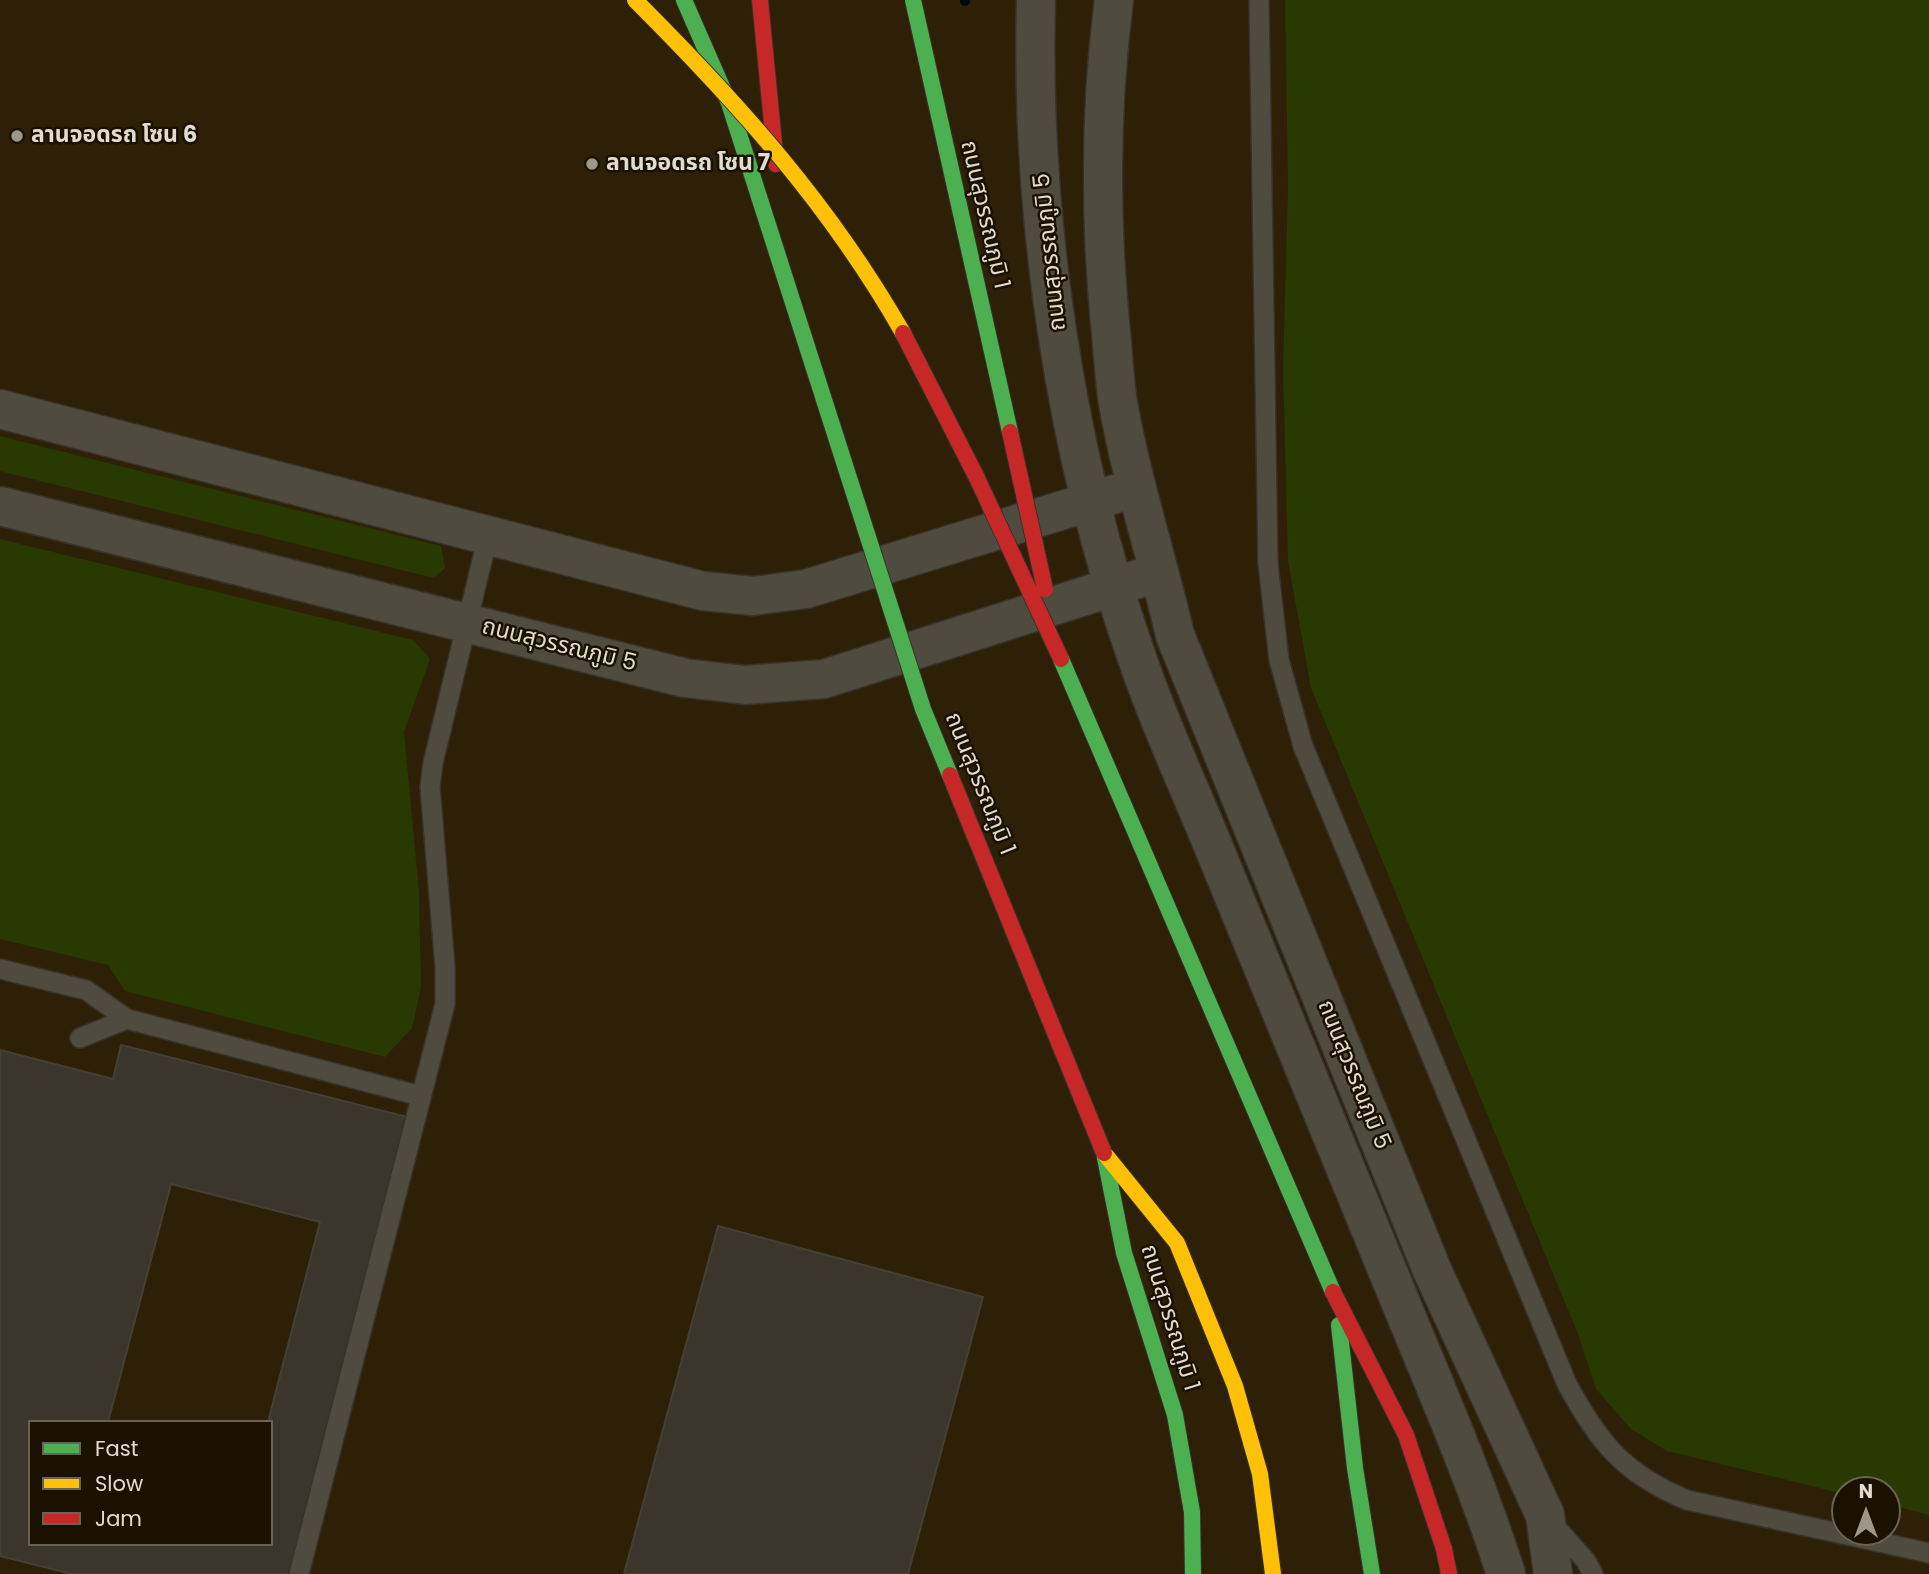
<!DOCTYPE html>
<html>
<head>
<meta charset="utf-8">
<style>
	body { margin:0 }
	#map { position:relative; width:1929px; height:1574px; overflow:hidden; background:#1e180d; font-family:Poppins,sans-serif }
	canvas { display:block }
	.legend { position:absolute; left:28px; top:1420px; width:245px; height:126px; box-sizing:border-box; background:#1b1101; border:2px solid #6b6253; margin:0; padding:9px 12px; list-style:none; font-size:21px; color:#e2dbcf }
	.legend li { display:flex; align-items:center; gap:14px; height:35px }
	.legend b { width:35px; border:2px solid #6b6253 }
	.north { position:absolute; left:1831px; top:1476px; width:70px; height:70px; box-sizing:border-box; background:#1b1101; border:2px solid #6b6253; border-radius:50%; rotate:0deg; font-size:19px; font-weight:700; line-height:28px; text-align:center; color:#e2dbcf }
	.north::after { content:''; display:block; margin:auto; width:24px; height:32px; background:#9d978b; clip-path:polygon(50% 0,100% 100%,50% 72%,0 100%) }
</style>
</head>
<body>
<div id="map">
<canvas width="1929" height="1574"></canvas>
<ul class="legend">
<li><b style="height:9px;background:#4caf50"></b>Fast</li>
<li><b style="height:9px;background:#ffc107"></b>Slow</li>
<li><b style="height:9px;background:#c62828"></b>Jam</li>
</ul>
<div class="north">N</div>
</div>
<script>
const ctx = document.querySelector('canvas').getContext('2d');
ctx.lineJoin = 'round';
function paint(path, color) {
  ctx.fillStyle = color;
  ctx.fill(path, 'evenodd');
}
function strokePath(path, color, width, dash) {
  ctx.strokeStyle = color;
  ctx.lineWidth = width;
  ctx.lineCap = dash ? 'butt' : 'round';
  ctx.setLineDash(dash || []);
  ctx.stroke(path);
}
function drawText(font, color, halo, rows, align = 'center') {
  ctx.font = font + ' Poppins,"Noto Sans Thai",sans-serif';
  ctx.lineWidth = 5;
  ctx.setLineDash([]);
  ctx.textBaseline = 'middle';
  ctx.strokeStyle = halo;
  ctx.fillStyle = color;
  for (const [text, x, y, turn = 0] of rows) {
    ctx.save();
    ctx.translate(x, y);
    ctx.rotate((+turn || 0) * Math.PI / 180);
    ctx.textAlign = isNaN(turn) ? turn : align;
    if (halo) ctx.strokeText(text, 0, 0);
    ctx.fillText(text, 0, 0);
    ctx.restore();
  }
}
paint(new Path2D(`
	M0,0H1929V1574H0ZM30,1422H271V1544H30ZM1845,1490H1887V1532H1845Z`), '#2d2006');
paint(new Path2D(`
	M1285,0H1929V1515L1887,1504V1490H1845V1494L1667,1451L1631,1429L1596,1389L1578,1334L1311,688L1288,561L1283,369L1288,188Z
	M0,436L441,546L445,568L434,578L0,471Z
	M0,539L413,640L430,659L404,732L419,892L421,987L412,1028L385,1057L125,991L108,965L0,939Z`), '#283902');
strokePath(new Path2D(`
	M965,0V1`), '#03080b', 10);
const building = new Path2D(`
	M121,1045L423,1121L308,1574H72L0,1556V1050L113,1079ZM171,1184L320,1222L268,1422H271V1544H30V1422H108Z
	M718,1226L983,1297L908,1574H624Z`);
paint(building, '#3b352b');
strokePath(building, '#444036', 2);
const lane = new Path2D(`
	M1259,0L1268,564L1279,660L1303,746L1567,1384C1599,1443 1624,1474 1687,1500L1929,1553
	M0,969L86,990L127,1019L421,1096
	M80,1038L127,1019
	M1552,1523L1586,1561L1593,1574
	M299,1574L445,1004V967L430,787L433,763L488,536`);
const street = new Path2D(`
	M1036,0C1030,215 1065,452 1136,655C1158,721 1188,784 1214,848C1273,992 1332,1136 1391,1279C1431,1377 1474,1474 1506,1574
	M1114,0C1100,107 1100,216 1110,323C1113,350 1114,377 1118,403C1132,482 1157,557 1175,635L1432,1270L1545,1515L1553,1574
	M0,409L703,591L753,596L806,589L1115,494
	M0,506L685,678L745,685L824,679L1138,579`);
const fast = new Path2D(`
	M684,0L729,103L786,281
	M1061,659L1333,1292
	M1105,1158L1124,1253L1175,1415L1192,1512L1193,1574
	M1339,1325L1355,1468L1372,1574`);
const slow = new Path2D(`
	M1104,1153L1177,1243L1235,1386L1260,1474L1273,1574`);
const jam = new Path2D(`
	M760,0L776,164
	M1333,1292L1406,1435L1444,1549L1449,1574`);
strokePath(lane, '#38322a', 22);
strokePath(street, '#38322a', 41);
strokePath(fast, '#38322a', 18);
strokePath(slow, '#38322a', 18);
strokePath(jam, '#38322a', 18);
strokePath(lane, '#504b3f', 19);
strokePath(street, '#504b3f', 38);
strokePath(fast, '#4caf50', 16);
strokePath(slow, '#ffc107', 16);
strokePath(jam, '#c62828', 16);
const fastBridge = new Path2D(`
	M913,0L1010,432
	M786,281L923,709L950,775`);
const slowBridge = new Path2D(`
	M635,0C739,104 830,205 903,333`);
const jamBridge = new Path2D(`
	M903,333L977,478L1061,659
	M1010,432L1045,589
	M950,775L1104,1153`);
strokePath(fastBridge, '#38322a', 18, []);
strokePath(slowBridge, '#38322a', 18, []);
strokePath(jamBridge, '#38322a', 18, []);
strokePath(fastBridge, '#4caf50', 16);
strokePath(slowBridge, '#ffc107', 16);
strokePath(jamBridge, '#c62828', 16);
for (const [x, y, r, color] of [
	[17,136,7,"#9d978b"],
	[592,164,7,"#9d978b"]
]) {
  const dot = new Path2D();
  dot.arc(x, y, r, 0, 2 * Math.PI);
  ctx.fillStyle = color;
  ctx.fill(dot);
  strokePath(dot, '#1b1101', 2.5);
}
drawText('bold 23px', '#e2dbcf', '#1b1101', [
	["ลานจอดรถ โซน 6",31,136],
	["ลานจอดรถ โซน 7",606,164]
], 'left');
drawText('23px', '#e2dbcf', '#1b1101', [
	["ถนนสุวรรณภูมิ 1",984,215,77],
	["ถนนสุวรรณภูมิ 5",1051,252,-96],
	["ถนนสุวรรณภูมิ 5",559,646,14],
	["ถนนสุวรรณภูมิ 1",979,784,68],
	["ถนนสุวรรณภูมิ 5",1353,1075,68],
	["ถนนสุวรรณภูมิ 1",1169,1318,73]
]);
</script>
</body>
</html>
